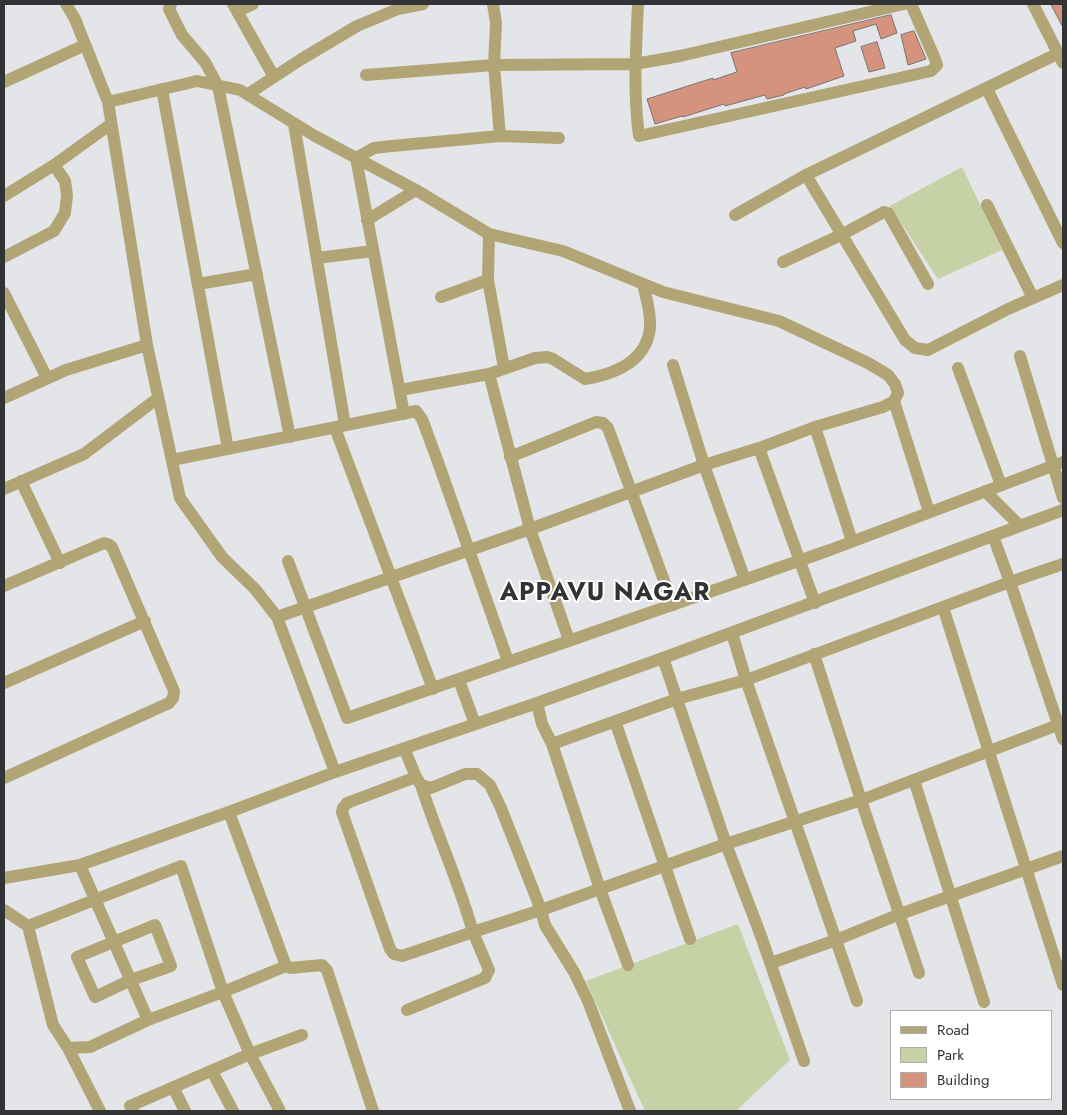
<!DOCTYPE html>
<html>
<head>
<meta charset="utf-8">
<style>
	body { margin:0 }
	#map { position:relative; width:1067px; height:1115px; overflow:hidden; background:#e4e5e8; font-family:Jost,sans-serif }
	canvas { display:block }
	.frame { position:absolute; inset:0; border:5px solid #323334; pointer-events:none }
	.legend { position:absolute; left:890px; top:1010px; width:162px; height:90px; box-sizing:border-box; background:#fff; border:1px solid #adadae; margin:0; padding:6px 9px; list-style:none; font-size:15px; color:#323334 }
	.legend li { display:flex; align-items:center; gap:10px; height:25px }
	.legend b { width:25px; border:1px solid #adadae }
</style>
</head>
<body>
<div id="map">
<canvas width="1067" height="1115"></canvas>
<div class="frame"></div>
<ul class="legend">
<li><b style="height:6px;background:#b2a575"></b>Road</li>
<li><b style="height:14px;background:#c6d1a5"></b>Park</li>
<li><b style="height:14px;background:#d5937d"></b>Building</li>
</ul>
</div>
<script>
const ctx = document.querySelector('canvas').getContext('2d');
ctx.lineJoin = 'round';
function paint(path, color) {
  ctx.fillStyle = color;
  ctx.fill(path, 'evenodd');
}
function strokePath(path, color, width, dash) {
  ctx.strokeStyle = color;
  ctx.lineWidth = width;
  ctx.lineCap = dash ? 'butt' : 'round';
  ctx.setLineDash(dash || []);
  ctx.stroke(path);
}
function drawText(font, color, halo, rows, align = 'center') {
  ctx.font = font + ' Jost,sans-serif';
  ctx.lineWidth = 4;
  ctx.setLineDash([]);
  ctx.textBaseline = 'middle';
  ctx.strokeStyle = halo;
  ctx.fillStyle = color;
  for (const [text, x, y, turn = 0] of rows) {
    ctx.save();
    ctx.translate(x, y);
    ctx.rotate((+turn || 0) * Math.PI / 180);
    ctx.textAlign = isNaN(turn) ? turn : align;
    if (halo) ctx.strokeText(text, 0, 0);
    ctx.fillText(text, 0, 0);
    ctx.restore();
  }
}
paint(new Path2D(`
	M962,167L1002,250L938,279L890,206Z
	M738,924L790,1060L736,1111H645L586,981Z`), '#c6d1a5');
const building = new Path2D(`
	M1051,4H1063V27Z
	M891,15L897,33L881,39L876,24L853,31L856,41L835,48L844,76L806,89L805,87L784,94V95L767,99L765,95L725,106L724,104L683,117L682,116L655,124L647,99L713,78V80L737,72L731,53Z
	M914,31L926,59L908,65L901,35Z
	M877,42L885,68L869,72L861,47Z`);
paint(building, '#d5937d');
strokePath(building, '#777372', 1);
strokePath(new Path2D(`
	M66,4L75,19L108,102L147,345L180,498L222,557L255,589L277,617L335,772
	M171,4L169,9L182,35L205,62L218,86L290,437
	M233,4L274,77
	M493,4L496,23L494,65L500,136
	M638,4C636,48 633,92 639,136L931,71L937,65L935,59L911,4
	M1033,4L1063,63
	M238,11L253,4
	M1059,53L806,175L905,340L915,348L928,350L1008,309L1063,285
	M366,75L494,65L635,64L680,56L904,4
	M4,82L85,45
	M162,89L228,449
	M987,89L1063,243
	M248,94L300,60L357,26L398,9L423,4
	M108,102L197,81L240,90L315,136L416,190L489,234L563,251L663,292L779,321L868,363L888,375L895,384L898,393L894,401L883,407L815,427L759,448L704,465L530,529L277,617
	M294,124L345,425
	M4,196L54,165L111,124
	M987,205L1033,298
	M735,215L806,175
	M367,220L416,190
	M489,234L488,280L504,368
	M4,257L54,231L65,213L67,195L65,181L54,165
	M317,258L373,251
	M783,262L841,235L884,212L888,213L928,284
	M198,284L257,274
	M4,293L47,378
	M441,297L488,280
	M1020,356L1063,498
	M673,365L704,465L745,580
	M958,368L1001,485
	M489,374L530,529L569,640
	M400,390L489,374L535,358L547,357L553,359L585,379C615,374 647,361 650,327C651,312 646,297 643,284
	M4,398L66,370L147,345
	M894,401L929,512
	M404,414L356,158L374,148L392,146L500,136L559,138
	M815,427L852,541
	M335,428L433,689
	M759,448L815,603
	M510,457L596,422L603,423L608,428L673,605
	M172,460L416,411L422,419L438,462L508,661
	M21,481L60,563
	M4,489L84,454L158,398
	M985,491L1020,526
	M288,561L347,718L830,550L1063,462
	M1063,564L1010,582L1063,739
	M4,586L104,543L108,544L112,547L174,691L173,698L169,703L4,778
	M943,607L1063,985
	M732,633L746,680L1010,582L993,536
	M814,654L861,800L919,973
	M663,658L726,844L761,936L804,1061
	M459,680L475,724
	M4,683L145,621
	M537,703L542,724L552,744L677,699L746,680L857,1001
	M615,721L690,939
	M552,744L600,889L628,965
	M404,748L416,777L421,785L431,788L465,774H477L490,785L501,808L541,910L545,925L574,972L588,1001L630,1111
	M914,780L984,1002
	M421,785C437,835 459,882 473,932L541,910L726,844L861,800L1063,723
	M229,812L286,966L290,968L322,965L327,970L373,1111
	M80,865L148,1020
	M4,878L80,865L229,812L335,772L537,703L663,658L1063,510
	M4,910L28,926L181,866L223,992L250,1054L130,1106L133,1111
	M155,925L171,966L131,980L95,997L77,957Z
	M28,926L53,1025L68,1048L90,1047L148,1020L223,992L286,966
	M771,963L836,940L900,914L1063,856
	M407,1010L485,978L489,970L473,932L402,956L394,954L390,949L342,812L343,808L347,803L416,777
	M68,1048L100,1111
	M212,1071L233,1111
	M173,1087L185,1111
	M280,1111L250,1054L302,1035`), '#b2a575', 12);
ctx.letterSpacing = '1px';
drawText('bold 25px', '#323334', '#fff', [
	["APPAVU NAGAR",605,594]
]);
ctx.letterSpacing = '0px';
</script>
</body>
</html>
